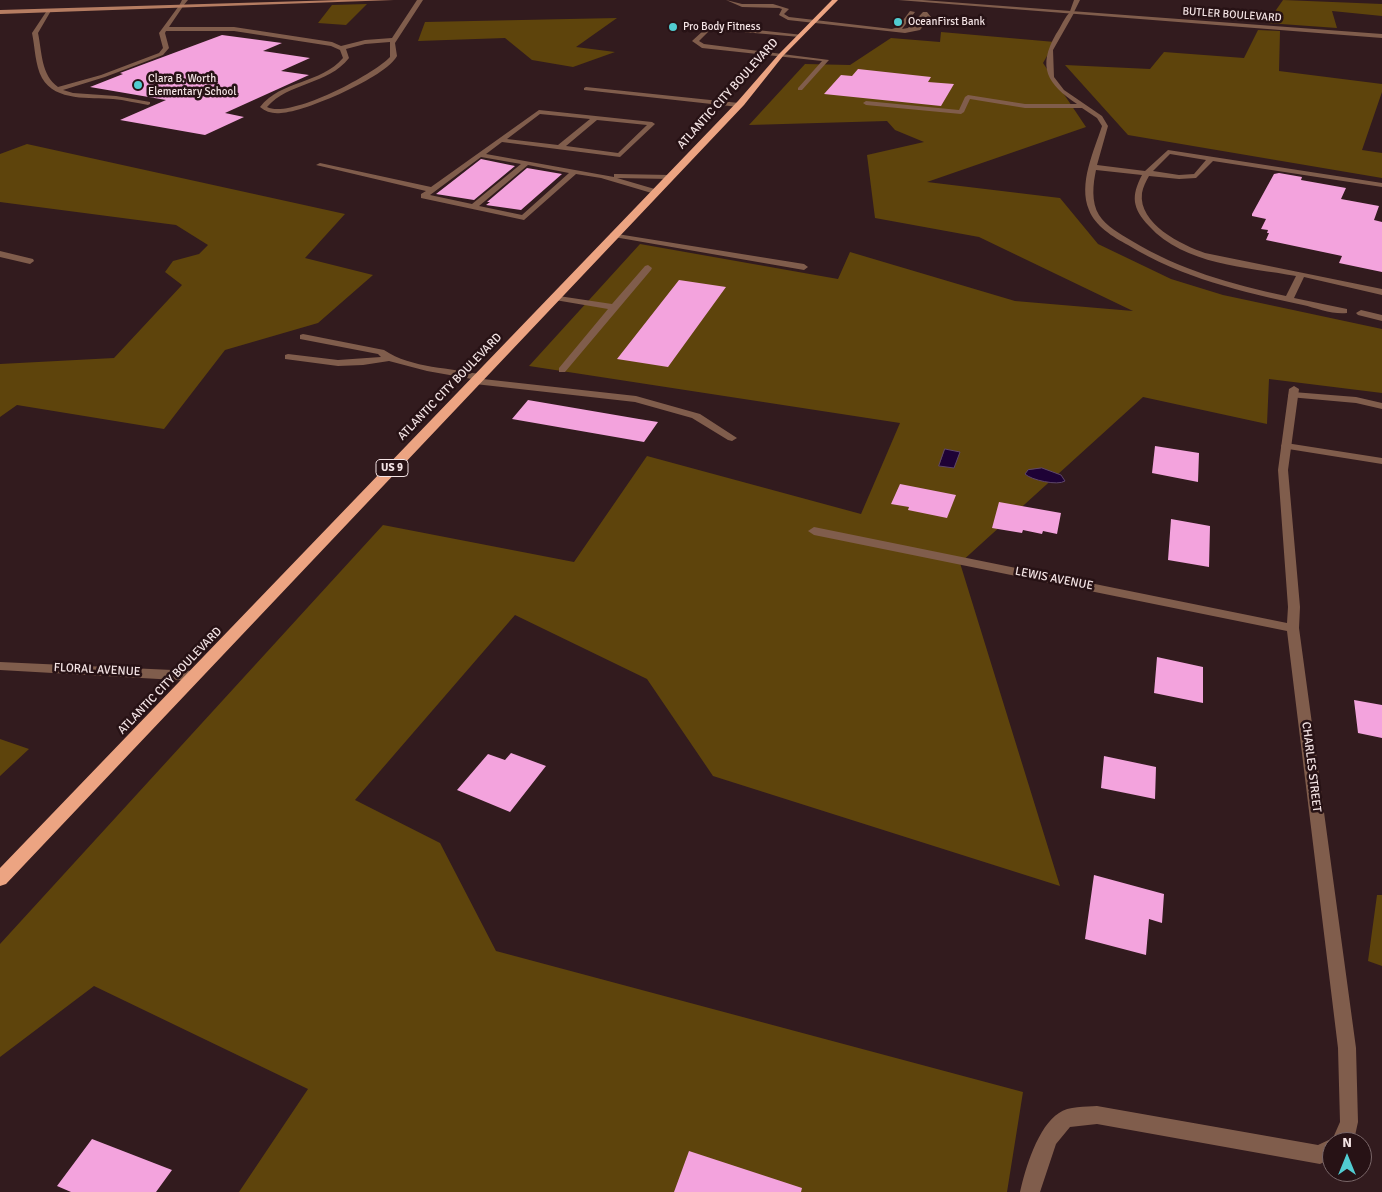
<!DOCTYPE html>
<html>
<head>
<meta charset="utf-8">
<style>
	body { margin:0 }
	#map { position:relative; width:1382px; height:1192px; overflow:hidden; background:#321b1e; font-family:Signika,sans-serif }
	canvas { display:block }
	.north { position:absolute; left:1322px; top:1132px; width:50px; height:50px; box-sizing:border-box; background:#271215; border:1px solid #796668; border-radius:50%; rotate:0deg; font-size:14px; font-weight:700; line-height:20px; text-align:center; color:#f4e4e5 }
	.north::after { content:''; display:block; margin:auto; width:18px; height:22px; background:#51ccd1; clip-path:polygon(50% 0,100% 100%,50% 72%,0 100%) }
</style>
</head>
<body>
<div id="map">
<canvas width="1382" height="1192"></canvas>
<div class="north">N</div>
</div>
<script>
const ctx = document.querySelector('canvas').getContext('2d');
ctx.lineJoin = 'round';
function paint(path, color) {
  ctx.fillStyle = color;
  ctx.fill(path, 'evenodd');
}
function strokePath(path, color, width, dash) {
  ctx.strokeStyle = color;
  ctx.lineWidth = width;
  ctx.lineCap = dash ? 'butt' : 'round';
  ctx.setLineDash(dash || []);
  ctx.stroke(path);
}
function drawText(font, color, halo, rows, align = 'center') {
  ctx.font = font + ' Signika,sans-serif';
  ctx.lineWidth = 5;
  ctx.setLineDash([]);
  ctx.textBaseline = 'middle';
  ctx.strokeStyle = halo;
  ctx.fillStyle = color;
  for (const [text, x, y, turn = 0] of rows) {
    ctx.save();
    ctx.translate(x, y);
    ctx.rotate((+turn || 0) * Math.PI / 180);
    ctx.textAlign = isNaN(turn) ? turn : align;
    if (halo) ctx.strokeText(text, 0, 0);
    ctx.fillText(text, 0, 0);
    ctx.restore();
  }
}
paint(new Path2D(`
	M1283,0L1382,4V16L1332,11L1337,28L1267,23Z
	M367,4L346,25L318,23L332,5Z
	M617,18L576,47L615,52L573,67L532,60L505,38L418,41L425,22Z
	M1258,30L1280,31L1279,71L1382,84V92L1362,150L1382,153V178L1128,135L1065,65L1150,69L1164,52L1244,58Z
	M941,32L1055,42L1043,63L1086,127L927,182L1060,198L1098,244L1171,279L1223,295L1382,329V393L1269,379L1267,424L1143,397L960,563L1060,886L713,776L647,679L515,615L355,800L440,843L496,951L1023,1092L1007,1192H239L308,1089L94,986L0,1057V944L383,525L574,562L647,456L861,514L900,423L529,366L640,244L838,279L850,252L1015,301L1133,311L979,237L875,218L867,155L924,142L895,130L887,121L749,125L805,64L850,65L891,38L940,42Z
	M27,144L345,214L305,258L373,275L318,323L225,350L164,429L17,405L0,417V364L114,358L182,285L165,272L173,261L199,254L208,245L176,225L0,202V154Z
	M0,739L29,749L0,776Z
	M1377,895H1382V966L1368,961Z`), '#5e440c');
const water = new Path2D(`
	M945,449L960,452L954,468L939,466Z
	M1042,468L1061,475L1065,481C1058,486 1031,480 1025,474L1028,470Z`);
paint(water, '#1e0236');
strokePath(water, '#5e466a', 1);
paint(new Path2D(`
	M222,35L282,43L263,51L310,58L281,71L309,75L225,113L244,117L205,135L120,120L166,100L90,87L123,74L120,73Z
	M858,69L931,77L928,82L954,84L941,106L824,94L841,75L852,76Z
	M481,159L515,166L474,200L436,194Z
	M527,168L562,174L521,210L486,205L490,202H487Z
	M1279,173L1302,177L1301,180L1346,188L1341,199L1379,206L1374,220L1382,222V272L1339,263L1342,256L1266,240L1269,233H1267L1268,230L1261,229L1266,219L1252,216V214L1274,174Z
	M679,280L726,287L668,367L617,359Z
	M528,400L639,419L658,422L644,442L512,419Z
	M1155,446L1199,453L1198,482L1152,473Z
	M900,484L956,495L947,518L908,510L909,507L891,504Z
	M999,502L1061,513L1057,534L1043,531L1042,534L1023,530L1022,533L992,528Z
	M1171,519L1210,526L1209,567L1168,560Z
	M1157,657L1203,667V703L1154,693Z
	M1354,700L1382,705V738L1358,733Z
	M511,753L546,766L510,812L457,790L488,754L505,760Z
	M1104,756L1156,767L1155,799L1101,788Z
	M1094,875L1164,894L1162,923L1149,919L1146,955L1085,939Z
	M92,1139L172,1170L156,1192H71L57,1186Z
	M689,1151L802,1188L801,1192H674Z`), '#f3a3dd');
paint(new Path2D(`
	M417,0H423L395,43L397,56C386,77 305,112 281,113C273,114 266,112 260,107C281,80 321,84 343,58L340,50L331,46L234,31H166L165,33L169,48L163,55L105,77L63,90L73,93L116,96L150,102V104L148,105C136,103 125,100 113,99C90,97 56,102 42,78C35,65 35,47 32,33L48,9H52L38,33C42,52 41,75 58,87L101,75L159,53L163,48L159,33L181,3L184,5L169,27H234L332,42L341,46L365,40L392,38ZM390,42V57C373,75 290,119 267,107C289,82 328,85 349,58L346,49L365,44Z
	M726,0L742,4H773L789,9L784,14L789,17L892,29L898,27L910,11L915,12L902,29L908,28L923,12H927L931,17L920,30L905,33L788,20L779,15L782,9L779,8L742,7Z
	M1071,11L1074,13L1053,50L1054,77L1064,90L1102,116L1108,126L1097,165L1145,171L1168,150L1382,183V187L1213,161L1196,178L1179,179L1149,176C1146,181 1143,187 1142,193C1138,224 1182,245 1205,253L1382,289V295L1304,277L1294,298L1347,309V313C1334,315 1316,308 1303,305C1242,292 1182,278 1128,245C1113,237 1095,226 1089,210C1078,184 1094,151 1102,126L1097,118L1082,108H1025L970,99L964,112L961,114L866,105L863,103L866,101L959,110L965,97L968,95L1025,104H1077C1047,84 1037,67 1056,34C1061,27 1065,16 1071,11ZM1170,154L1206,160L1194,174L1179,175L1153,171ZM1096,170L1142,175C1131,196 1132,208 1149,226C1184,265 1247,267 1296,276L1286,296C1231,284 1180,270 1132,241C1120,234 1106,226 1099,215C1091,202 1093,184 1096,170Z
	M720,26L803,35L800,37L720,30L708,32L699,41L704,44L829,60L802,90H798V88L822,61L702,48L692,41L704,30Z
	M586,87L739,103L742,105L739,107L584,90V88Z
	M539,110L652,122L655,124L620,157L502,142L486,154L614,177V174H617L670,175L674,177L670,179L617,178L658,190V194H655L601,178L576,174L524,220L421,198V194L426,191L316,165L320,163L431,187ZM540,114L590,119L558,145L507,139ZM597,120L647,125L618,153L566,146ZM481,157L521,164L472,204L430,195ZM528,165L569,173L522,215L479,206Z
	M611,233L804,264L808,267L804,270L614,237L610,235Z
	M648,265L652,268L651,270L565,372H559V368L608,309L555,300L551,297L552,295L612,304L645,266Z
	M303,334L384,350C412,369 451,367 482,375L483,379L636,396L700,414L737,438L732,441L728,440L692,418L635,402L475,384L470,381L472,379L427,371L389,361L363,365L338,366L285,359V355L288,354L338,360L381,357L378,354L300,339V335Z
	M1293,392L1356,397L1382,403V409L1356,403L1289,397L1288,395Z
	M1286,443L1382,458V464L1282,448L1281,446L1282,444Z`), '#805d4c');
paint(new Path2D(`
	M182,0H188L183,6H179Z
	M1074,0H1080L1073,14H1069Z
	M0,251L33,259L34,261L30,264L0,257Z
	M1361,310L1382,315V321L1358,315L1356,313Z
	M1294,386L1299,389L1288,470L1300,607L1299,628L1356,1048L1358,1122L1354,1140L1353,1142H1332V1158L1320,1164L1097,1124L1070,1127L1056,1144L1040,1192H1020C1025,1169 1038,1126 1059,1113C1068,1106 1086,1107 1097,1106L1318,1145L1333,1138L1340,1122L1338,1048L1287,631L814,535L808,531L814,527L1287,623L1288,607L1278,470L1289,389Z
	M0,662L194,671L199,673L201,676L199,679L194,681L0,670Z`), '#805d4c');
paint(new Path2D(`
	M898,0H922L1382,34V38Z`), '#805d4c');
paint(new Path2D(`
	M340,0H394L0,14V10Z`), '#b67d62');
paint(new Path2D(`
	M832,0H838L783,56L744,105L6,884L0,886V868L738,101L779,54Z`), '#eca482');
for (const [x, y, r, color] of [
	[898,22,5,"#51ccd1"],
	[673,27,5,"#51ccd1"],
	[138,85,5,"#51ccd1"]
]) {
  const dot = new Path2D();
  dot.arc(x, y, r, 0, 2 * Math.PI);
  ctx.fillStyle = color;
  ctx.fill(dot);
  strokePath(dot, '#271215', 2);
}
drawText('11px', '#f4e4e5', '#271215', [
	["BUTLER BOULEVARD",1232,15,4]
]);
drawText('11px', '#f4e4e5', '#271215', [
	["OceanFirst Bank",908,22],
	["Pro Body Fitness",683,27],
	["Clara B. Worth",148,79],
	["Elementary School",148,92]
], 'left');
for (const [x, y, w] of [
	[392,468,32]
]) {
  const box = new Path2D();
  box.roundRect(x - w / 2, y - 8.5, w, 17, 4);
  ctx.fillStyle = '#271215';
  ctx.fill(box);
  strokePath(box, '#f4e4e5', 1);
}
drawText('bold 11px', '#f4e4e5', null, [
	["US 9",392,468]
]);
drawText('12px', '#f4e4e5', '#271215', [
	["ATLANTIC CITY BOULEVARD",728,94,-48],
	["ATLANTIC CITY BOULEVARD",450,387,-46],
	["LEWIS AVENUE",1054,579,11],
	["FLORAL AVENUE",97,670,3],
	["ATLANTIC CITY BOULEVARD",170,681,-46],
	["CHARLES STREET",1311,767,83]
]);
</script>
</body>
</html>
